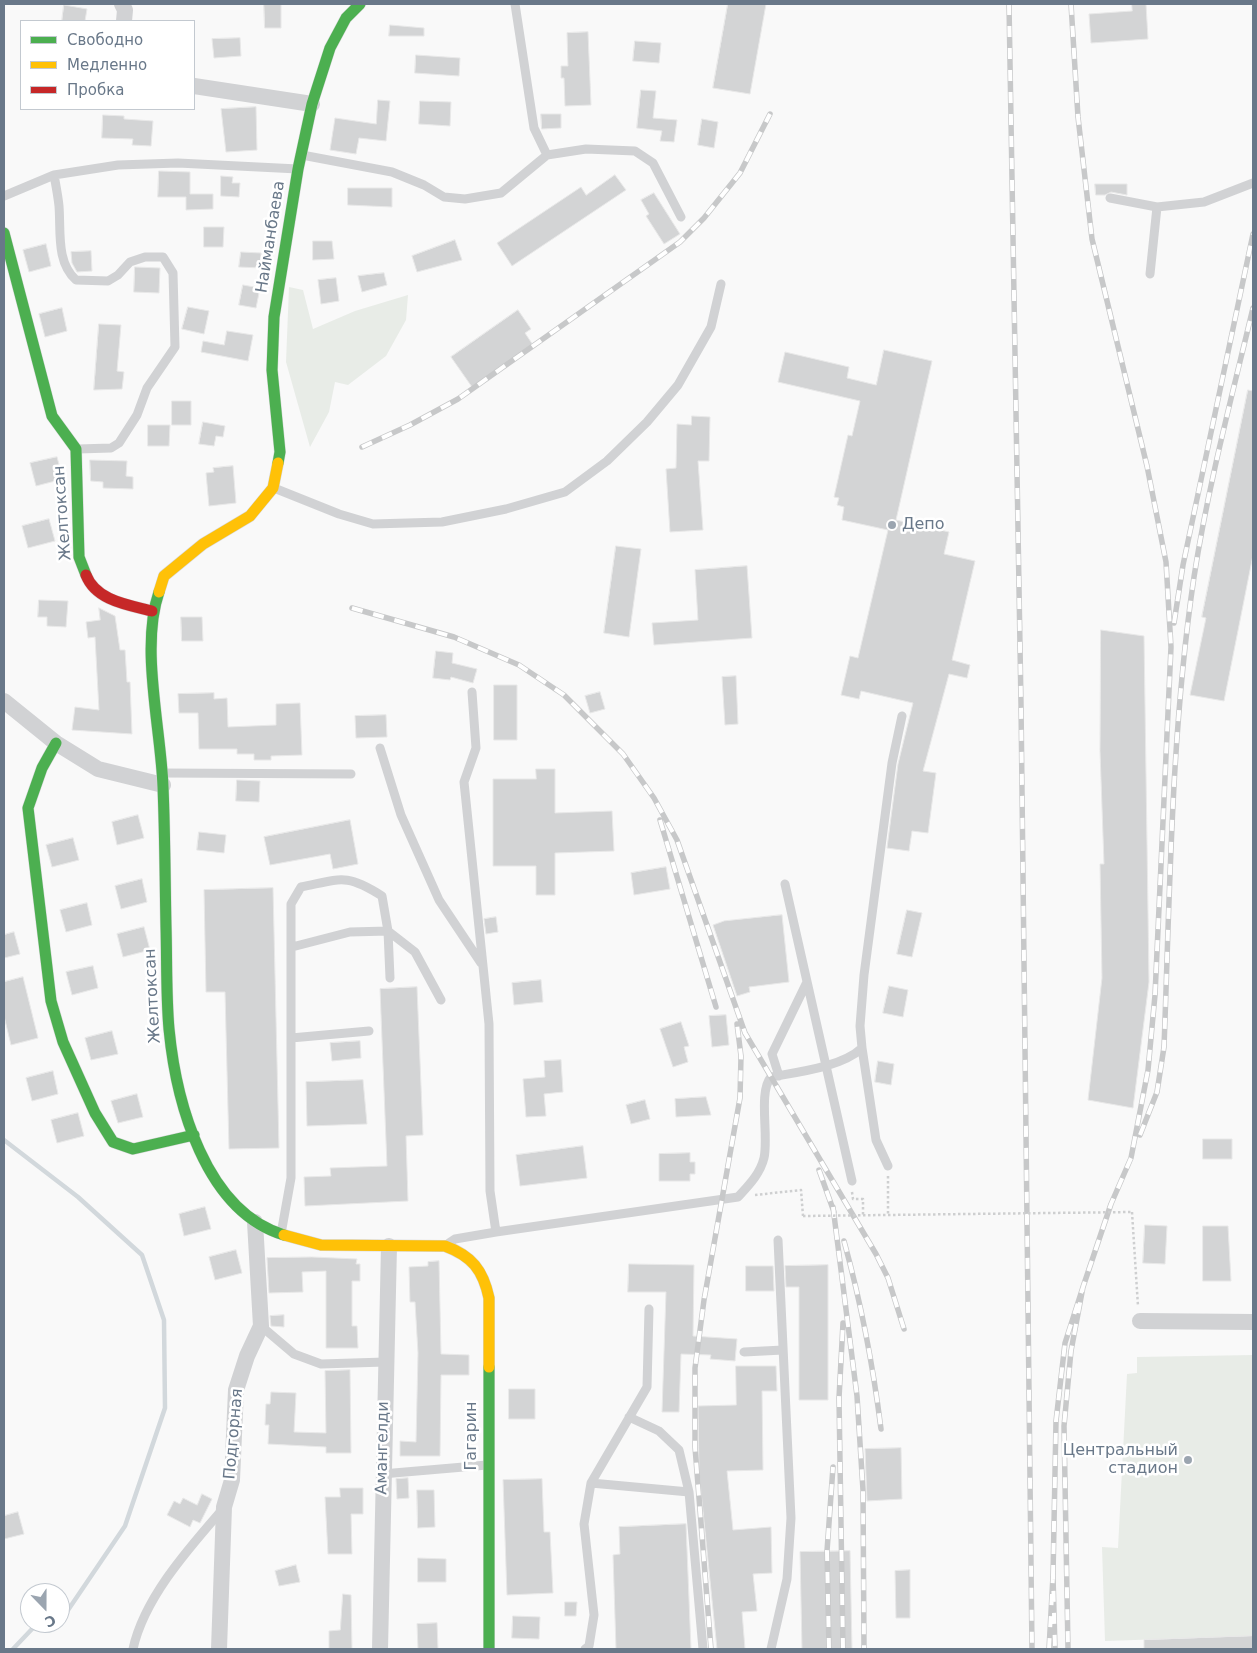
<!DOCTYPE html>
<html>
<head>
<meta charset="utf-8">
<style>
	body { margin:0 }
	#map { position:relative; width:1257px; height:1653px; overflow:hidden; background:#f9f9f9; font-family:"DejaVu Sans",sans-serif }
	canvas { display:block }
	.frame { position:absolute; inset:0; border:5px solid #697889; pointer-events:none }
	.legend { position:absolute; left:20px; top:20px; width:175px; height:90px; box-sizing:border-box; background:#fff; border:1px solid #c3c9d0; margin:0; padding:6px 9px; list-style:none; font-size:15px; color:#697889 }
	.legend li { display:flex; align-items:center; gap:10px; height:25px }
	.legend b { width:25px; border:1px solid #c3c9d0 }
	.north { position:absolute; left:20px; top:1583px; width:50px; height:50px; box-sizing:border-box; background:#fff; border:1px solid #c3c9d0; border-radius:50%; rotate:158deg; font-size:14px; font-weight:700; line-height:20px; text-align:center; color:#697889 }
	.north::after { content:''; display:block; margin:auto; width:18px; height:22px; background:#9ba5b0; clip-path:polygon(50% 0,100% 100%,50% 72%,0 100%) }
</style>
</head>
<body>
<div id="map">
<canvas width="1257" height="1653"></canvas>
<div class="frame"></div>
<ul class="legend">
<li><b style="height:6px;background:#4caf50"></b>Свободно</li>
<li><b style="height:6px;background:#ffc107"></b>Медленно</li>
<li><b style="height:6px;background:#c62828"></b>Пробка</li>
</ul>
<div class="north">С</div>
</div>
<script>
const ctx = document.querySelector('canvas').getContext('2d');
ctx.lineJoin = 'round';
function paint(path, color) {
  ctx.fillStyle = color;
  ctx.fill(path, 'evenodd');
}
function strokePath(path, color, width, dash) {
  ctx.strokeStyle = color;
  ctx.lineWidth = width;
  ctx.lineCap = dash ? 'butt' : 'round';
  ctx.setLineDash(dash || []);
  ctx.stroke(path);
}
function drawText(font, color, halo, rows, align = 'center') {
  ctx.font = font + ' "DejaVu Sans",sans-serif';
  ctx.lineWidth = 5;
  ctx.setLineDash([]);
  ctx.textBaseline = 'middle';
  ctx.strokeStyle = halo;
  ctx.fillStyle = color;
  for (const [text, x, y, turn = 0] of rows) {
    ctx.save();
    ctx.translate(x, y);
    ctx.rotate((+turn || 0) * Math.PI / 180);
    ctx.textAlign = isNaN(turn) ? turn : align;
    if (halo) ctx.strokeText(text, 0, 0);
    ctx.fillText(text, 0, 0);
    ctx.restore();
  }
}
paint(new Path2D(`
	M289,287L303,290L313,329L355,311L408,295L406,320L386,356L348,385L335,382L329,412L310,447L286,362Z
	M1253,1355V1636L1105,1641L1102,1547L1118,1548L1127,1374L1137,1373V1357Z`), '#e8ece7');
strokePath(new Path2D(`
	M4,1140L78,1197L142,1255L164,1320L165,1408L125,1526L64,1616L60,1618
	M13,1649L32,1629L47,1623`), '#d2d8dc', 4.5);
const building = new Path2D(`
	M264,4H281V28H265Z
	M728,4H766L750,94L713,88Z
	M1132,4H1146L1148,39L1091,43L1089,14L1132,11Z
	M64,5L87,9L85,21H62Z
	M390,25L424,28V36H389Z
	M588,32L591,105L565,106L564,78H561V66H568L567,33Z
	M240,38L241,56L214,58L212,39Z
	M635,41L661,43L659,63L633,61Z
	M416,55L460,58L459,76L415,73Z
	M641,90L656,91L653,118L677,120L674,142L660,141L662,131L637,128Z
	M378,100L390,101L386,141L359,138L356,154L330,150L335,118L376,124Z
	M420,101L451,102L450,126L419,124Z
	M256,107L257,150L226,152L221,109Z
	M541,114H561V128L542,129Z
	M103,115L124,116V119L153,121L151,146L132,145L133,139L102,138Z
	M702,119L718,122L714,148L698,145Z
	M159,171L190,172V194H213V209L186,210V197H158Z
	M615,175L626,190L512,266L497,243L581,187L586,195Z
	M221,176L233,177L232,183H240L239,197L221,196Z
	M1095,184H1127V195L1111,192L1105,195H1096Z
	M348,188H392V207L348,205Z
	M654,193L680,234L664,244L646,216L649,214L641,200Z
	M204,227H224L223,247H204Z
	M455,240L462,260L417,272L412,256Z
	M313,241H332L334,259L313,260Z
	M46,244L51,266L29,272L23,250Z
	M91,251L92,271L77,272L72,263L71,252Z
	M241,252L261,253V268L239,267Z
	M135,267L160,268L159,293L134,292Z
	M384,273L387,285L362,292L358,276Z
	M336,278L339,301L321,304L318,280Z
	M243,285L260,288L256,308L239,305Z
	M188,307L209,311L204,334L182,329Z
	M62,308L67,331L45,337L39,314Z
	M518,310L531,329L525,333L533,345L472,387L451,357Z
	M99,324L121,325L117,371L124,372L122,389L94,390Z
	M227,331L253,335L248,361L201,352L203,341L224,345Z
	M884,350L932,361L896,520L949,532L944,554L975,561L952,660L970,665L967,678L949,674L923,771L936,773L928,833L912,831L909,851L887,848L898,764L913,703L861,691L859,699L841,695L850,656L858,658L888,530L842,520L844,507L837,505L839,498L834,497L848,435L852,436L860,401L778,382L785,352L849,367L847,378L876,385Z
	M1248,390L1253,391V555L1224,701L1190,695L1206,618L1202,617Z
	M172,401H191V425H172Z
	M692,416L710,417L709,461H698L703,530L670,532L666,469L676,468L677,424L691,425Z
	M203,422L225,426L223,437L216,436L214,446L199,444Z
	M148,425H170L169,446H148Z
	M57,457L63,479L36,486L30,463Z
	M90,460L127,461L126,476L133,477V489L103,488V482L91,481Z
	M233,466L236,503L209,506L206,473L214,472L213,468Z
	M49,519L55,541L28,548L22,526Z
	M616,546L641,549L629,637L604,633Z
	M747,566L752,638L654,645L652,623L698,620L695,570Z
	M39,600L68,601L66,627L47,626V617H38Z
	M99,608L115,616L120,650H125L127,682H130L132,734L72,730L75,707L99,710L95,637L88,638L86,622L100,620Z
	M181,617H202L203,641H182Z
	M1101,630L1144,636L1149,982L1133,1108L1088,1100L1102,978L1100,864H1104L1100,751Z
	M436,651L453,653L452,663L477,669L473,683L451,677L450,680L433,678Z
	M736,676L738,724L725,725L722,677Z
	M494,685H517V740H494Z
	M600,692L605,709L590,713L585,696Z
	M214,693V699L227,698L228,727L276,725V704L300,703L302,755L271,756V760H254V754H237V749H199L198,713H179L178,694Z
	M386,715L387,737L356,738L355,716Z
	M536,769H555V813L612,811L614,851L555,853V895H536V866H493V779H536Z
	M237,780L260,781L259,802L236,801Z
	M138,815L144,838L117,845L112,822Z
	M350,820L358,864L333,869L330,854L270,865L264,837Z
	M199,832L226,835L224,853L197,850Z
	M73,838L79,860L52,867L46,845Z
	M666,867L670,889L634,895L631,873Z
	M142,879L147,902L121,909L115,886Z
	M273,888L279,1148L229,1149L225,992H206L204,890Z
	M87,903L92,925L66,932L60,910Z
	M907,910L922,913L912,957L897,954Z
	M782,915L789,982L749,987L750,992L737,996L713,925L724,921Z
	M496,917L498,932L486,934L484,919Z
	M144,927L150,950L123,957L117,934Z
	M14,932L20,954L4,958V935Z
	M93,966L98,988L72,995L66,972Z
	M23,977L38,1038L11,1045L4,1016V982Z
	M541,980L543,1002L514,1005L512,983Z
	M889,986L908,990L903,1017L883,1013Z
	M417,987L423,1135L406,1136L408,1201L305,1206L304,1177L331,1176L330,1168L387,1166L380,989Z
	M726,1015L729,1045L712,1047L709,1016Z
	M681,1022L689,1046L684,1047L688,1062L673,1067L660,1029Z
	M112,1031L118,1054L91,1060L85,1038Z
	M360,1041L361,1058L332,1061L330,1043Z
	M561,1060L563,1092L544,1094L546,1116L526,1117L523,1079L545,1077L544,1061Z
	M878,1061L894,1064L891,1085L875,1082Z
	M53,1071L58,1094L32,1101L26,1078Z
	M363,1080L367,1124L307,1126L306,1082Z
	M137,1094L143,1117L118,1123L111,1101Z
	M706,1097L711,1115L676,1117L675,1099Z
	M645,1100L650,1119L631,1124L626,1105Z
	M78,1113L84,1136L57,1143L51,1120Z
	M1203,1139H1232V1159H1203Z
	M583,1146L587,1178L520,1186L516,1155Z
	M690,1153V1162H695V1174H690V1181H659V1154Z
	M205,1207L211,1229L184,1236L179,1214Z
	M1145,1225L1167,1226L1165,1264L1143,1263Z
	M1203,1226H1228L1231,1281H1203Z
	M236,1250L242,1273L215,1280L209,1257Z
	M312,1257L357,1259L356,1264H360V1281H352V1326H357L358,1348H326V1271L302,1272L303,1292L269,1293L267,1258Z
	M439,1261L441,1354L469,1355V1375H441L440,1456H400V1441L416,1442L418,1353L415,1302H410L409,1267L428,1266V1262Z
	M629,1264L694,1265L693,1336L737,1339L735,1361L710,1359L711,1355L681,1354L679,1412H662L666,1292H628Z
	M828,1265V1400H799V1287H786L785,1266Z
	M746,1266H773L774,1291H746Z
	M284,1315V1327L271,1326L270,1316Z
	M736,1366H776L777,1391H762L763,1470L727,1471L733,1530L771,1527L772,1573L753,1574L757,1611L742,1612L745,1649H717L699,1472L698,1406L736,1405Z
	M350,1370L351,1453H326V1447L268,1444L269,1425H265L266,1404H270L271,1392L296,1393L294,1432L326,1433L325,1371Z
	M509,1389H535V1419H509Z
	M901,1448L902,1499L867,1501L865,1449Z
	M408,1478L409,1498L397,1499L396,1479Z
	M542,1479L544,1532H550L553,1593L507,1595L503,1480Z
	M340,1488H363V1514H351L352,1554H328L325,1497H340Z
	M417,1490H434L435,1527L418,1528Z
	M202,1494L212,1499L200,1523L193,1520L190,1527L167,1515L174,1501L180,1504L183,1498L197,1505Z
	M18,1512L24,1534L4,1539V1516Z
	M686,1524L691,1649H616L613,1555L620,1554L619,1527Z
	M850,1551L852,1649H802L800,1552Z
	M418,1558L446,1559V1582H418Z
	M296,1565L300,1582L279,1586L275,1571Z
	M910,1570V1618H896L895,1571Z
	M343,1594L351,1595L352,1649H329V1631L340,1630Z
	M565,1602H577L576,1616H565Z
	M513,1616L540,1617L539,1639L512,1638Z
	M437,1623L438,1649H418L417,1624Z
	M1253,1636V1649H1144V1640Z`);
paint(building, '#d3d4d5');
strokePath(building, '#e8e8e8', 1);
const fast = new Path2D(`
	M4,233L52,416L76,449L79,557L86,575
	M278,463L280,452L272,370L274,317L298,169L312,104L330,48L346,18L360,4
	M159,592C140,647 161,729 163,787C165,834 165,880 166,927C167,960 166,995 169,1029C176,1102 205,1211 284,1235
	M56,743L42,768L28,808L51,1001L63,1042L95,1113L113,1142L133,1149L194,1135
	M489,1367V1649`);
const slow = new Path2D(`
	M159,592L164,576L203,544L250,516L273,488L278,463
	M284,1235L321,1245L445,1246C472,1256 483,1270 489,1298V1367`);
const jam = new Path2D(`
	M86,575C96,601 129,605 152,611`);
strokePath(fast, '#d6d7d8', 12);
strokePath(slow, '#d6d7d8', 12);
strokePath(jam, '#d6d7d8', 12);
strokePath(new Path2D(`
	M888,1176V1215
	M852,1192L853,1199H863V1215
	M755,1195L801,1190L803,1216
	M1132,1212L1138,1306`), '#cecfd0', 2.5, [2.5, 2.5]);
strokePath(new Path2D(`
	M515,4L534,128L547,155
	M302,155L392,172L424,185L444,197L465,199L501,193L547,155L586,149L635,151L653,163L681,217
	M54,175C56,186 58,196 59,206C61,232 56,262 76,280L108,281L118,275L130,262L145,257H163L173,273L175,347L147,388L137,415L119,443L111,448L78,449
	M4,196L54,175L118,165L178,163L298,169
	M1110,198L1157,207L1204,202L1253,183
	M1150,274L1157,207
	M274,488L339,514L373,524L442,522L506,509L565,492L607,461L647,422L678,385L711,327L721,284
	M380,748L401,815L439,900L481,963
	M163,773L351,774
	M785,884L852,1181
	M292,947L350,932L388,931L415,952L441,1000
	M291,1038L369,1031
	M862,1048L876,1140L888,1166
	M779,1076L772,1054L807,982
	M496,1232L738,1197C749,1185 760,1174 764,1158C769,1136 758,1092 771,1077C798,1072 842,1067 862,1048L860,1026L864,975L892,763L902,716
	M281,1234L291,1178V904L301,887C341,879 346,873 382,896L388,931L390,978
	M449,1243L455,1239L496,1232L490,1191L489,1024L464,782L476,748L472,692
	M261,1326L294,1354L321,1364L385,1362
	M744,1352L783,1350
	M629,1417L659,1431L679,1450L689,1492L703,1649
	M382,1474L487,1465
	M591,1483L689,1492
	M133,1649C144,1598 189,1548 222,1510
	M585,1649L589,1646L594,1615L584,1524L591,1483L647,1387L649,1309
	M771,1649L787,1579L791,1518L778,1240`), '#d1d2d4', 9);
strokePath(new Path2D(`
	M122,4L125,10L124,21
	M194,86L312,104
	M4,701L56,743L98,769L163,785
	M1140,1321L1253,1322
	M219,1649L224,1507L232,1480L236,1390L247,1356L261,1326L255,1222
	M380,1649L389,1246`), '#d1d2d4', 16);
strokePath(fast, '#4caf50', 11);
strokePath(slow, '#ffc107', 11);
strokePath(jam, '#c62828', 11);
const rail = new Path2D(`
	M1009,4L1021,704L1032,1649
	M1071,4L1078,117L1092,239L1147,466L1166,562L1171,647L1155,995L1148,1070L1131,1158L1111,1204L1083,1287
	M362,447L410,425L458,399L680,242L704,218L740,173L770,114
	M352,608L454,637L519,665L564,695L623,754L654,798L677,840L745,1033L876,1254L888,1278L904,1329
	M1174,623L1183,565L1253,234
	M660,820L716,1007
	M1140,1135L1157,1092L1164,1047C1170,891 1171,732 1194,577C1208,486 1232,396 1253,308
	M819,1170L834,1212
	M833,1207L857,1396L863,1490L864,1649
	M844,1241C861,1303 873,1365 881,1429
	M1053,1576L1056,1421L1065,1343L1083,1287L1071,1351L1064,1426L1068,1649
	M711,1649L695,1447V1368L704,1300L740,1098L741,1056L737,1024
	M829,1649L827,1551L833,1467
	M843,1649L839,1398L843,1323
	M1049,1649L1053,1576L1055,1649`);
strokePath(rail, '#c7c8c9', 5.5);
strokePath(rail, '#fff', 4, [11]);
strokePath(new Path2D(`
	M803,1216L1132,1212`), '#cecfd0', 2.5, [2.5, 2.5]);
for (const [x, y, r, color] of [
	[892,525,5,"#9ba5b0"],
	[1188,1460,5,"#9ba5b0"]
]) {
  const dot = new Path2D();
  dot.arc(x, y, r, 0, 2 * Math.PI);
  ctx.fillStyle = color;
  ctx.fill(dot);
  strokePath(dot, '#fff', 2);
}
drawText('16px', '#697889', '#fff', [
	["Найманбаева",271,237,-81],
	["Желтоксан",63,513,-94],
	["Желтоксан",153,996,-93],
	["Подгорная",234,1434,-85],
	["Гагарин",472,1436,-90],
	["Амангелди",383,1448,-89]
]);
drawText('16px', '#697889', '#fff', [
	["Депо",902,525],
	["Центральный",1178,1451,"right"],
	["стадион",1178,1469,"right"]
], 'left');
</script>
</body>
</html>
